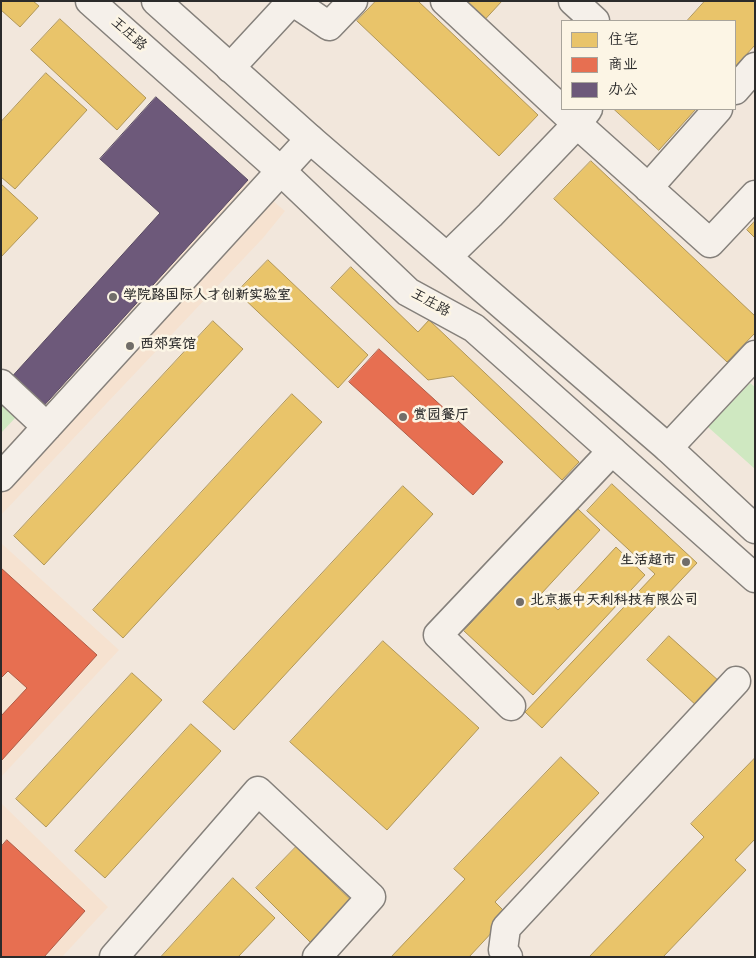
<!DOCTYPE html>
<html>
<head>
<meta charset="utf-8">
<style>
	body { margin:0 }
	#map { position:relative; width:756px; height:958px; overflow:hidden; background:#f2e7dc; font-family:Kalam,"LXGW WenKai TC",sans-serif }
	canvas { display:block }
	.frame { position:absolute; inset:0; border:2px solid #2b2b2b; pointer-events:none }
	.legend { position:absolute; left:561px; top:20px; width:175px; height:90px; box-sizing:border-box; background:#fcf5e5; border:1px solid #a8a49b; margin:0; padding:6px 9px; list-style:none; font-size:15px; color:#2b2b2b }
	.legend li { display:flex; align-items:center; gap:10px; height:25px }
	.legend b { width:25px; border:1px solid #a8a49b }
</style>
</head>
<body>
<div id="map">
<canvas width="756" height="958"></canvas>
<div class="frame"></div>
<ul class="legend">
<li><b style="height:14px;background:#e9c46a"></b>住宅</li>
<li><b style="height:14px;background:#e76f51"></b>商业</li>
<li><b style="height:14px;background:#6d597a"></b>办公</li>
</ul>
</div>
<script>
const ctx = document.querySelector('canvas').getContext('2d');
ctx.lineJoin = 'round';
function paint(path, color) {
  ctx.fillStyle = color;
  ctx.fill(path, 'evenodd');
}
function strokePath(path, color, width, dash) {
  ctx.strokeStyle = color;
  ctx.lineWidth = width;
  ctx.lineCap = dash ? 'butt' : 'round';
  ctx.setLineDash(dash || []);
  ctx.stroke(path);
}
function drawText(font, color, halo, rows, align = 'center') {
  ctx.font = font + ' Kalam,"LXGW WenKai TC",sans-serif';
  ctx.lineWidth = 5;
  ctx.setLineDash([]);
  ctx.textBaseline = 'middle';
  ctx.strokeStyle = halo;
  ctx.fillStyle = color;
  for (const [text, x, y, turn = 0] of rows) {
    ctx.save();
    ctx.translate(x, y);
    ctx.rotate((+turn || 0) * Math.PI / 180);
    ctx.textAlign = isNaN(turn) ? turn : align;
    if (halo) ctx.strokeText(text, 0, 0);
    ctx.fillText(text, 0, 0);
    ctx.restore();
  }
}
paint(new Path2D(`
	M248,180L285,211L263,238L1,515V454Z
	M1,543L119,650L1,777Z
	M1,803L108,907L62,957H1Z`), '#f6e2d0');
paint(new Path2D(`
	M750,383L755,387V469L708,427Z
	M1,401L17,416L1,433Z`), '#cfe8c1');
const homes = new Path2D(`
	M1,1H33L39,6L20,27L1,10Z
	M376,1H418L538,115L499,156L357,21Z
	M452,1H502L479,26Z
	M705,1H755V45L735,67V21H687Z
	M60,19L146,98L117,130L31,50Z
	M46,73L87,110L15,189L1,177V122Z
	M614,109H696L659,150Z
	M591,161L755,316V333L727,362L554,199Z
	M1,184L38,218L1,257Z
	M755,221V238L747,230Z
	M268,260L368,355L338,388L237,292Z
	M351,267L418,332L429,320L579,462L562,480L453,376L428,380L331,288Z
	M213,321L243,349L44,565L14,536Z
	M292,394L322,422L123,638L93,610Z
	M612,484L697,563L542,728L525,712L655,574L587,511Z
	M403,486L433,514L234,730L203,702Z
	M578,509L600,530L541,594L558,610L616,547L645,575L533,695L464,631Z
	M669,636L720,682L698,707L647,660Z
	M383,641L479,728L387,830L290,742Z
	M132,673L162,700L46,827L16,799Z
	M191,724L221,751L105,878L75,851Z
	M561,757L599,793L495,902L508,915L469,957H391L465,879L454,869Z
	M755,758V839L735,860L746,870L663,957H589L704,837L691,824Z
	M296,847L358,907L317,949L256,888Z
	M233,878L275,918L238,957H161Z`);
paint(homes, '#e9c46a');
strokePath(homes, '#b09657', 1);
const shops = new Path2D(`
	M379,349L503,462L473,495L349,382Z
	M1,568L97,655L1,761V716L27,688L8,671L1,678Z
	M7,840L85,911L44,957H1V847Z`);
paint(shops, '#e76f51');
strokePath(shops, '#af5b46', 1);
const offices = new Path2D(`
	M156,97L248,180L40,410L8,381L160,213L100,159Z`);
paint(offices, '#6d597a');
strokePath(offices, '#594b62', 1);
const minor = new Path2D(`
	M445,1L577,124L588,109
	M573,1L595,21
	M230,68L292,1L329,26L353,1
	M735,90L755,67
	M648,188L718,109
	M448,256L490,215L577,124L710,243L755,195
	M1,384L47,427
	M668,448L755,355
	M1,477L310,139
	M511,706L438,635L612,451
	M114,957L258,791L371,897L317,957
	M508,957L503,950L506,928L736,681`);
const major = new Path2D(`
	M90,1L281,171L408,292L474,328L755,578
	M156,1L310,139L668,448L755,529`);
strokePath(minor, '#85807b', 31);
strokePath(major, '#85807b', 31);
strokePath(minor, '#f5f0ea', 28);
strokePath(major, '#f5f0ea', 28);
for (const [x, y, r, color] of [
	[113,297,5,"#716d69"],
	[130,346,5,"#716d69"],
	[403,417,5,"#716d69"],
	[686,562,5,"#716d69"],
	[520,602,5,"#716d69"]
]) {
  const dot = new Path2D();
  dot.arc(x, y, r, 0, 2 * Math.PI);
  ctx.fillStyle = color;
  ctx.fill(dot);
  strokePath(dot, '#fcf5e5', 2);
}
drawText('14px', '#2b2b2b', '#fcf5e5', [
	["王庄路",128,35,42],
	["王庄路",430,304,29]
]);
drawText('bold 14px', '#2b2b2b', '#fcf5e5', [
	["学院路国际人才创新实验室",123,297],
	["西郊宾馆",140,346],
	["赏园餐厅",413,417],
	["生活超市",676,562,"right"],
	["北京振中天利科技有限公司",530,602]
], 'left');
</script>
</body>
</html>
